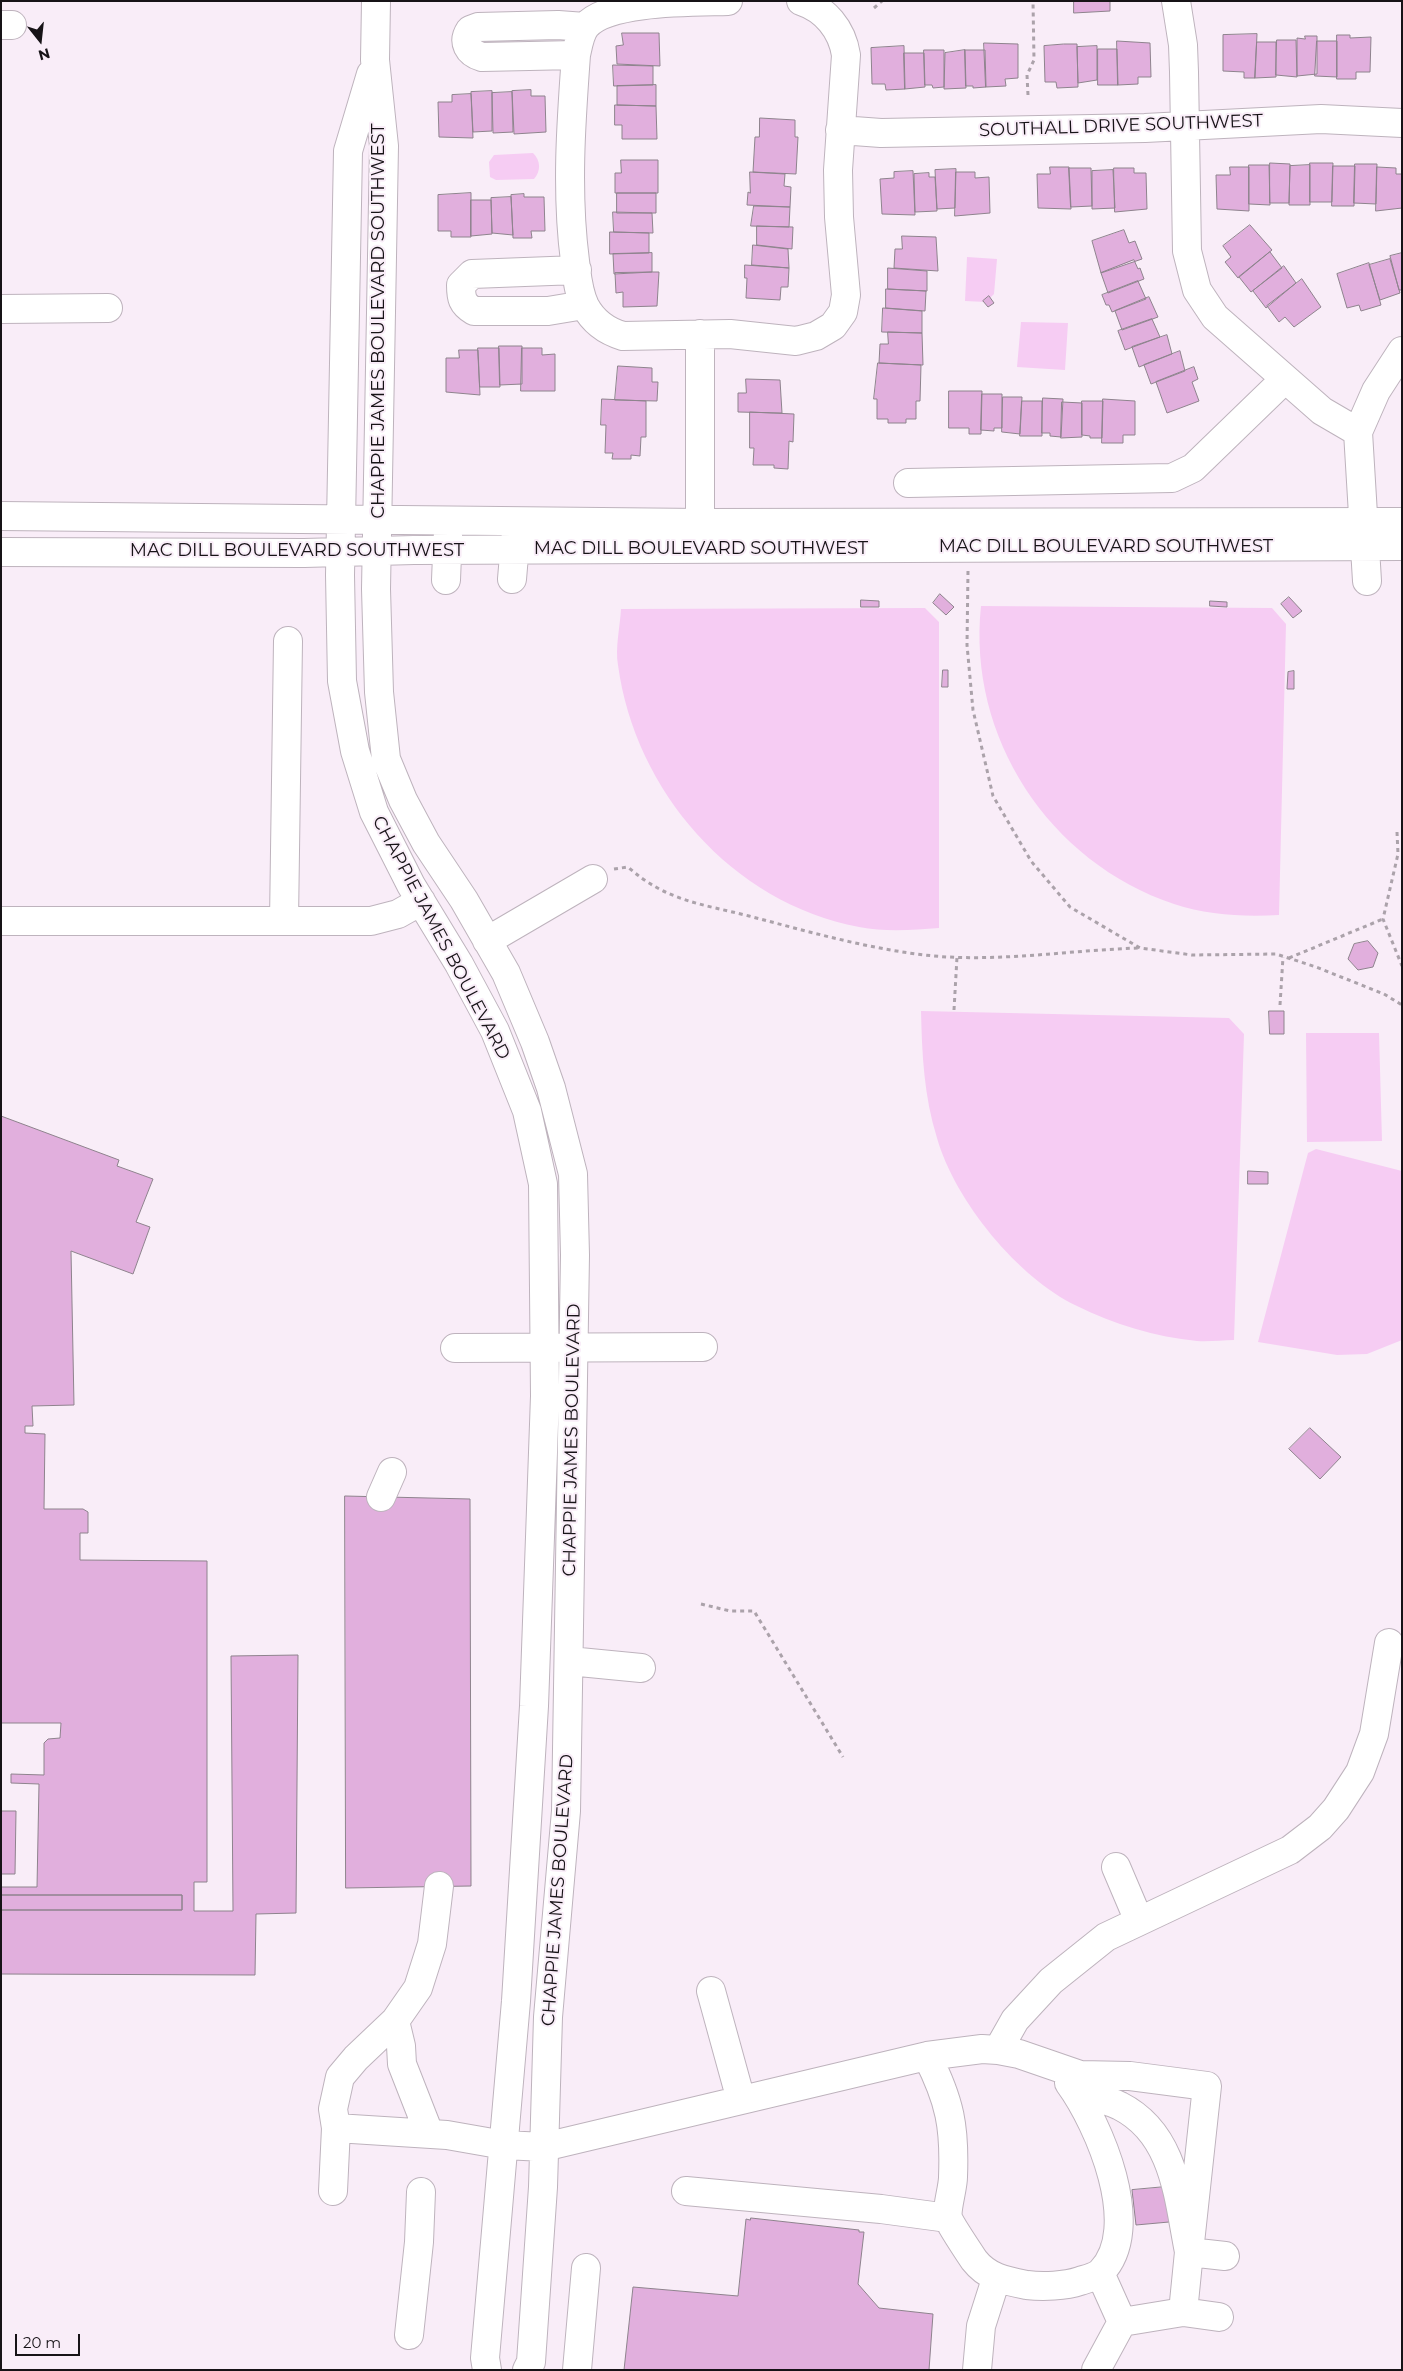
<!DOCTYPE html>
<html>
<head>
<meta charset="utf-8">
<style>
	body { margin:0 }
	#map { position:relative; width:1403px; height:2371px; overflow:hidden; background:#f9edf8; font-family:Montserrat,sans-serif }
	canvas { display:block }
	.frame { position:absolute; inset:0; border:2px solid #171317; pointer-events:none }
	.north { position:absolute; left:15px; top:15px; width:50px; height:50px; -webkit-text-stroke:4px #f9edf8; paint-order:stroke; rotate:164deg; font-size:14px; font-weight:700; line-height:20px; text-align:center; color:#171317 }
	.north::after { content:''; display:block; margin:auto; width:18px; height:22px; background:#171317; clip-path:polygon(50% 0,100% 100%,50% 72%,0 100%) }
	.scale { position:absolute; left:15px; top:2334px; width:65px; height:22px; box-sizing:border-box; border:2px solid #171317; border-top:0; padding-left:6px; font-size:15px; line-height:18px; white-space:nowrap; color:#171317; -webkit-text-stroke:4px #f9edf8; paint-order:stroke }
</style>
</head>
<body>
<div id="map">
<canvas width="1403" height="2371"></canvas>
<div class="frame"></div>
<div class="north">N</div>
<div class="scale">20 m</div>
</div>
<script>
const ctx = document.querySelector('canvas').getContext('2d');
ctx.lineJoin = 'round';
function paint(path, color) {
  ctx.fillStyle = color;
  ctx.fill(path, 'evenodd');
}
function strokePath(path, color, width, dash) {
  ctx.strokeStyle = color;
  ctx.lineWidth = width;
  ctx.lineCap = dash ? 'butt' : 'round';
  ctx.setLineDash(dash || []);
  ctx.stroke(path);
}
function drawText(font, color, halo, rows, align = 'center') {
  ctx.font = font + ' Montserrat,sans-serif';
  ctx.lineWidth = 4;
  ctx.setLineDash([]);
  ctx.textBaseline = 'middle';
  ctx.strokeStyle = halo;
  ctx.fillStyle = color;
  for (const [text, x, y, turn = 0] of rows) {
    ctx.save();
    ctx.translate(x, y);
    ctx.rotate((+turn || 0) * Math.PI / 180);
    ctx.textAlign = isNaN(turn) ? turn : align;
    if (halo) ctx.strokeText(text, 0, 0);
    ctx.fillText(text, 0, 0);
    ctx.restore();
  }
}
paint(new Path2D(`
	M533,153C541,161 541,171 534,179L496,180L490,177L489,162L494,155Z
	M967,257L997,259L994,294L986,302L965,301Z
	M1021,322L1068,323L1065,370L1017,367Z
	M981,606L1272,608L1286,624L1279,915C1243,917 1207,915 1174,904C1049,862 967,737 981,606Z
	M925,608L939,622V928C913,930 885,932 859,927C732,903 635,791 618,665C615,648 620,627 621,609Z
	M921,1011L1229,1018L1244,1034L1234,1340C1222,1340 1209,1342 1197,1341C1156,1337 1113,1324 1077,1306C1018,1278 955,1201 937,1138C924,1096 922,1055 921,1011Z
	M1306,1033H1379L1382,1141L1307,1142Z
	M1316,1149L1402,1171V1340L1367,1354L1337,1355L1258,1342L1308,1153Z`), '#f6ccf3');
const building = new Path2D(`
	M1074,1H1110V11L1074,13Z
	M622,33H659L660,66L617,64L616,46L623,45Z
	M1257,34L1255,78H1244V72L1223,71V35Z
	M1337,35H1350V38L1371,37L1370,72H1356V79H1337Z
	M1305,36H1317V74L1297,76V38L1305,39Z
	M1277,40H1296L1297,77L1276,75Z
	M1117,41L1150,43L1151,77H1138V84L1118,85Z
	M1317,41H1337V77L1315,76Z
	M1257,42H1276V77L1255,78Z
	M984,43L1018,44V78L1005,79L1006,86L986,87Z
	M1064,44H1077L1078,87L1057,88L1056,82H1045L1044,46Z
	M904,46L905,89L886,90L885,84H872L871,48Z
	M1097,46V80L1078,83L1077,47Z
	M1098,49H1117L1118,85H1098Z
	M924,50H944V87L933,88L932,85H925Z
	M965,50L966,88L944,89L945,53Z
	M965,50H985L986,87L973,88V86H966Z
	M904,53H924L925,87L905,89Z
	M613,65L653,66V85L614,86Z
	M656,85V106L617,105V86Z
	M531,90V96H545L546,132L514,134L512,91Z
	M492,91V131L473,132L471,92Z
	M512,92L513,132L493,133L492,93Z
	M471,94L473,138L439,137L438,102H452V95Z
	M615,105L656,106L657,139H622V125H615Z
	M760,118L795,120V137H798L796,174L753,172L755,137H759Z
	M621,160H658V193H615V173H621Z
	M1270,163L1290,164L1289,203H1270Z
	M1310,163H1333L1332,202H1310Z
	M1355,164H1377L1376,204L1354,203Z
	M1249,165H1269L1270,205L1249,204Z
	M1310,165V205H1289L1290,166Z
	M1333,166H1355L1354,206H1332Z
	M1050,167H1069L1071,209L1038,208L1037,174H1050Z
	M1230,167H1249V211L1217,209L1216,175H1230Z
	M1377,167L1396,168V174H1402V208L1376,211Z
	M1069,168H1091L1092,206L1071,207Z
	M1114,168H1134V173H1146L1147,209L1115,212Z
	M956,169L955,208L937,209L935,170Z
	M1113,170L1115,208L1092,209V171Z
	M913,171L915,215L882,214L880,179L894,178V172Z
	M750,172L785,174L784,186L791,187L790,207L747,205L748,192L750,193Z
	M956,172H975V178L989,177L990,213L955,216Z
	M929,173V177H935L937,211L915,212L914,174Z
	M471,193V237H451V231H438V195Z
	M617,193H656V213H617Z
	M524,194V197H544L545,231H531L532,238H513L511,195Z
	M511,197L513,235L492,233L491,198Z
	M471,200H491L492,234L471,236Z
	M754,206L790,207L789,227L751,226Z
	M613,212L652,213L653,233L614,232Z
	M1250,225L1272,250L1238,278L1225,262L1231,257L1223,246Z
	M757,226L793,227L792,249L757,245Z
	M1124,230L1129,243L1135,241L1142,259L1101,273L1092,241Z
	M610,232L649,233V253L610,254Z
	M902,236L936,237L938,271L894,268L895,249H902Z
	M753,245L788,249L789,268L752,265Z
	M1270,252L1282,268L1251,292L1239,277Z
	M652,253V272L614,274L613,254Z
	M1402,253V290H1399L1390,256Z
	M1390,259L1400,293L1380,300L1369,265Z
	M1134,260L1138,269L1140,268L1144,279L1108,293L1101,273Z
	M1369,263L1381,305L1361,311L1359,305L1347,308L1337,274Z
	M745,265L789,268L788,287H781L780,300L746,298L747,278H745Z
	M1284,266L1296,283L1266,308L1253,291Z
	M888,268L927,271V291L888,289Z
	M652,272H659L657,306L623,307V292L616,293L615,273Z
	M1302,279L1321,307L1294,327L1285,317L1279,322L1267,306Z
	M1138,281L1146,299L1112,312L1109,305H1106L1102,295Z
	M886,289L926,291L925,311L886,308Z
	M989,296L994,303L988,307L983,301Z
	M1149,297L1158,317L1122,330L1115,311Z
	M883,308L922,311V333L882,332Z
	M1152,319L1160,337L1125,350L1118,331Z
	M888,332L922,333L923,365L879,363L880,344H888Z
	M1167,335L1172,354L1139,367L1132,347Z
	M499,346H522V384L500,385Z
	M478,348H499L500,387H480Z
	M522,348H542V355L555,354V391H521Z
	M459,350H478L480,395L446,392V358H459Z
	M1180,351L1185,371L1151,384L1144,365Z
	M878,363L921,365L920,401H916V419H906V423H888V419H877V399H874Z
	M618,366L652,368V382H658L657,401L615,400Z
	M1194,367L1198,379L1192,382L1199,401L1167,413L1156,382Z
	M746,379L780,380L782,413L738,412V393H746Z
	M949,391H982L981,434H969V428H949Z
	M982,394H1002V428H994V431L981,430Z
	M1003,397H1022L1020,434L1002,432Z
	M1043,398L1063,399L1061,437L1050,436V433H1042Z
	M602,399L646,401V437H641L640,456L631,455V459H612L613,453H605L606,425H601Z
	M1103,399L1135,401V435H1123V443H1102Z
	M1022,401H1042V436H1020Z
	M1082,401H1103L1102,438H1090V436L1082,435Z
	M1062,402L1082,403V437L1061,438Z
	M750,412L794,414L793,442L789,441L788,469L774,468V465H753L754,448H750Z
	M940,594L954,607L946,615L933,603Z
	M1289,597L1302,611L1293,618L1281,604Z
	M861,600L879,601V607H861Z
	M1210,601L1227,602V607L1210,606Z
	M943,670H948V687H942Z
	M1294,671V689H1287L1288,672Z
	M1368,941L1378,953L1373,967L1358,970L1348,959L1354,944Z
	M1269,1011H1284V1034H1270Z
	M1,1116L119,1160L117,1166L153,1179L136,1222L150,1227L133,1274L71,1251L74,1405L32,1406L33,1426H25V1433L45,1434L44,1509H83L88,1512V1533H80V1560L207,1561V1882H194V1911H233L231,1656L298,1655L296,1913L256,1914L255,1975L1,1974V1910H182V1895H1V1887H37L39,1784L11,1783V1774L44,1775V1743L48,1739L60,1738L61,1723H1Z
	M1248,1171L1268,1172V1184H1248Z
	M1310,1428L1341,1457L1320,1479L1289,1449Z
	M345,1496L470,1499L471,1886L346,1888Z
	M1,1811H16L15,1874H1Z
	M1,1895H182V1910H1Z
	M1165,2187L1169,2222L1136,2225L1132,2190Z
	M751,2218L859,2230V2232H864L858,2284L879,2308L933,2314L929,2370H624L633,2287L738,2296L746,2219L750,2220Z`);
paint(building, '#e1afdd');
strokePath(building, '#8e838d', 1);
const minor = new Path2D(`
	M376,1L375,60L384,146L376,589L379,692L386,759L403,800L426,843L464,900L506,973L535,1042L551,1088L573,1174L575,1255L566,1811L548,2017L543,2187L531,2362L527,2370
	M728,1C694,2 608,0 586,26C580,33 578,46 576,55C571,123 566,193 575,261C577,276 578,292 585,306C593,321 606,331 623,336L730,334L796,341L816,336L833,326L843,312L846,295L839,217L838,170L846,55C842,29 825,9 801,1
	M1176,1L1183,45L1184,72L1187,251L1197,290L1215,317L1322,411L1358,432
	M1,25H12
	M576,55L482,57C468,53 462,42 470,30L478,27L558,25L585,27
	M371,74L348,151L340,575L342,681L355,751L374,812L411,885L459,964L495,1031L527,1111L543,1184L545,1396L534,1706L516,2001L485,2358L487,2370
	M840,130L881,133L1145,128L1321,119L1402,123
	M577,270L472,274L461,285C461,298 462,304 474,311H548L584,305
	M1,309L108,308
	M700,334V540
	M908,483L1172,478L1193,468L1285,379
	M1,516L701,523L1402,522
	M1,552L304,553L414,550L1402,546
	M512,579L516,532
	M446,580L448,531
	M1367,581L1358,432L1376,391L1402,351
	M1,921H371L398,914L421,901
	M284,921L288,641
	M487,941L593,879
	M455,1348L703,1347
	M381,1497L392,1472
	M569,1661L641,1668
	M1116,1867L1139,1921
	M711,1991L741,2100
	M395,2021L401,2046L402,2064L429,2133
	M998,2050L1015,2020L1051,1981L1106,1937L1290,1850L1320,1827L1336,1809L1360,1772L1374,1734L1389,1643
	M927,2056C950,2101 955,2127 953,2177C953,2188 946,2209 948,2218C950,2224 970,2254 974,2260C988,2278 1006,2281 1027,2285C1043,2287 1065,2286 1080,2281C1086,2279 1096,2277 1101,2272C1144,2228 1099,2124 1069,2083
	M336,2128L447,2135L504,2145L544,2147L927,2056L982,2049L998,2050L1019,2054L1080,2075L1130,2076L1207,2086L1189,2252C1178,2197 1175,2134 1120,2106C1107,2099 1090,2097 1076,2093
	M333,2191L336,2128L333,2109L340,2077L356,2058L395,2021L418,1988L432,1944L439,1886
	M686,2191L881,2209L948,2218
	M1100,2273L1122,2322L1183,2312L1189,2252L1225,2256
	M1183,2312L1219,2317
	M409,2335L419,2242L421,2192
	M577,2370L586,2268
	M977,2370L981,2326L996,2279
	M1096,2370L1122,2322`);
strokePath(minor, '#beb3bd', 30);
strokePath(new Path2D(`
	M874,8L882,1
	M1028,95L1027,75L1034,60L1033,1
	M968,571L967,645L973,710L993,796L1031,861L1070,907L1140,948L1192,955L1276,954L1316,967L1384,994L1402,1005
	M1397,832L1398,854L1383,919L1402,966
	M614,869L628,867C666,901 702,904 749,916C810,932 872,950 934,956C1002,962 1071,950 1139,948
	M1289,958L1383,919
	M1280,1005L1283,957
	M954,1010L957,957
	M701,1604L730,1611H754L843,1757`), '#aba2aa', 3, [4, 4]);
strokePath(minor, '#fff', 28);
drawText('18px', '#171317', '#f9edf8', [
	["SOUTHALL DRIVE SOUTHWEST",1121,126,-2],
	["CHAPPIE JAMES BOULEVARD SOUTHWEST",379,321,-90],
	["MAC DILL BOULEVARD SOUTHWEST",1106,547],
	["MAC DILL BOULEVARD SOUTHWEST",701,549],
	["MAC DILL BOULEVARD SOUTHWEST",297,551],
	["CHAPPIE JAMES BOULEVARD",441,938,62],
	["CHAPPIE JAMES BOULEVARD",572,1440,-89],
	["CHAPPIE JAMES BOULEVARD",558,1890,-86]
]);
</script>
</body>
</html>
